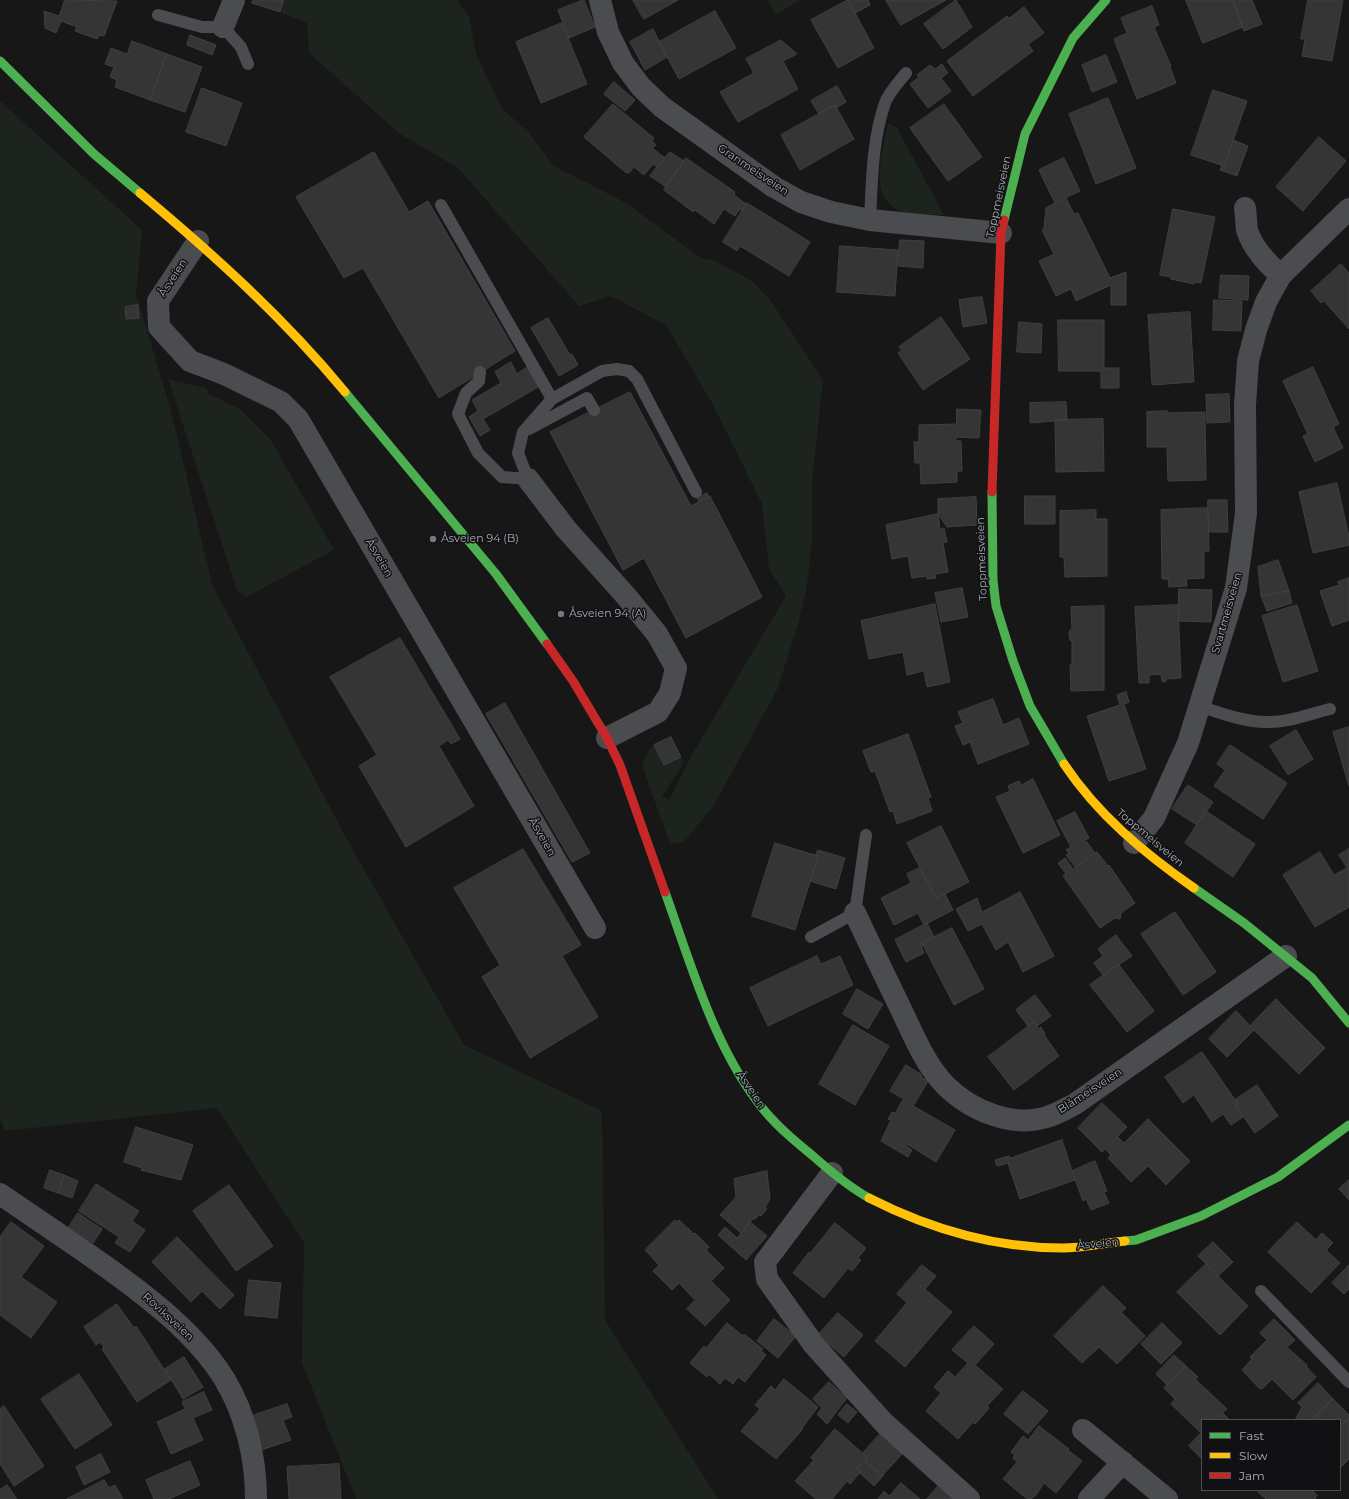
<!DOCTYPE html>
<html>
<head>
<meta charset="utf-8">
<style>
	body { margin:0 }
	#map { position:relative; width:1349px; height:1499px; overflow:hidden; background:#171717; font-family:Montserrat,sans-serif }
	canvas { display:block }
	.legend { position:absolute; left:1201px; top:1419px; width:140px; height:72px; box-sizing:border-box; background:#111113; border:1px solid #4d4f55; margin:0; padding:5px 7px; list-style:none; font-size:12px; color:#a8adb8 }
	.legend li { display:flex; align-items:center; gap:8px; height:20px }
	.legend b { width:20px; border:1px solid #4d4f55 }
</style>
</head>
<body>
<div id="map">
<canvas width="1349" height="1499"></canvas>
<ul class="legend">
<li><b style="height:5px;background:#4caf50"></b>Fast</li>
<li><b style="height:5px;background:#ffc107"></b>Slow</li>
<li><b style="height:5px;background:#c62828"></b>Jam</li>
</ul>
</div>
<script>
const ctx = document.querySelector('canvas').getContext('2d');
ctx.lineJoin = 'round';
function paint(path, color) {
  ctx.fillStyle = color;
  ctx.fill(path, 'evenodd');
}
function strokePath(path, color, width, dash) {
  ctx.strokeStyle = color;
  ctx.lineWidth = width;
  ctx.lineCap = dash ? 'butt' : 'round';
  ctx.setLineDash(dash || []);
  ctx.stroke(path);
}
function drawText(font, color, halo, rows, align = 'center') {
  ctx.font = font + ' Montserrat,sans-serif';
  ctx.lineWidth = 3;
  ctx.setLineDash([]);
  ctx.textBaseline = 'middle';
  ctx.strokeStyle = halo;
  ctx.fillStyle = color;
  for (const [text, x, y, turn = 0] of rows) {
    ctx.save();
    ctx.translate(x, y);
    ctx.rotate((+turn || 0) * Math.PI / 180);
    ctx.textAlign = isNaN(turn) ? turn : align;
    if (halo) ctx.strokeText(text, 0, 0);
    ctx.fillText(text, 0, 0);
    ctx.restore();
  }
}
paint(new Path2D(`
	M285,0H457L469,17L476,54L502,108L529,133L554,166L626,203L701,258L716,261L752,281L771,301L823,380L812,481V539L807,586L797,628L777,690L714,805L684,842L670,844L642,765L650,748L654,745L664,765L681,757L684,763L662,796L669,800L690,758L786,596L769,569L762,504L711,401L666,325L611,296L579,306L458,168L400,134L309,53L307,22L281,13Z
	M768,0H800L775,15Z
	M0,101L142,230L136,294L171,411L212,584L345,836L464,1045L602,1111L605,1320L718,1499H356L302,1363L304,1243L217,1108L5,1131L0,1117Z
	M888,123L897,128L944,215C932,214 917,215 904,212C866,202 883,151 888,123Z
	M168,379L206,388L209,394L241,410L270,439L334,550L246,597L237,590Z`), '#1d241e');
const building = new Path2D(`
	M65,0L117,1L104,36L99,35L97,39L75,31L77,27L61,21L56,33L45,28L44,11L59,16Z
	M253,0H284L280,12L252,3Z
	M584,0L595,27L569,38L558,10Z
	M633,0H678L644,19Z
	M848,0L874,48L838,68L811,20Z
	M848,0H868L870,5L855,13Z
	M886,0H946L901,25Z
	M956,0L972,27L943,49L924,24Z
	M1186,0H1233L1243,27L1203,43Z
	M1233,0H1252L1262,24L1244,31Z
	M1308,0H1343L1332,61L1302,56L1305,39H1301Z
	M1152,6L1159,25L1154,27L1171,66L1170,67L1176,83L1137,99L1114,39L1127,33L1121,18Z
	M1024,7L1044,33L1028,44L1033,51L973,96L947,61L1007,16L1009,18Z
	M715,11L736,48L679,79L659,42Z
	M562,23L587,84L541,103L516,42Z
	M653,29L667,57L645,70L630,42Z
	M190,35L216,45L212,55L187,45Z
	M781,40L797,54L783,61L798,89L738,122L720,92L754,73L746,59Z
	M132,41L167,54L150,100L115,87L117,80L110,77L114,67L105,64L111,48L127,54Z
	M167,54L202,67L185,112L150,100Z
	M1106,55L1117,82L1092,92L1082,65Z
	M942,64L948,73L941,78L951,91L928,108L910,84L919,77L917,75L930,65L935,69Z
	M614,82L635,100L625,111L604,94Z
	M837,86L846,102L836,108L835,105L819,114L811,101Z
	M202,88L242,103L226,146L186,132Z
	M1213,90L1247,101L1224,166L1191,155Z
	M1108,98L1136,168L1096,184L1069,114Z
	M613,104L654,138L652,141L656,145L652,148L665,158L657,167L653,164L644,175L634,167L629,173L625,172L584,137Z
	M944,104L982,157L948,181L910,128Z
	M835,105L854,139L800,170L781,135Z
	M1319,137L1346,161L1303,211L1276,187Z
	M1233,140L1248,146L1237,176L1220,170L1222,165L1224,166Z
	M374,152L409,212L428,201L515,351L439,398L363,268L344,278L296,197Z
	M670,152L684,161L666,187L650,176Z
	M686,158L735,192L734,195L746,204L742,211L740,209L735,216L724,209L714,224L695,210L693,212L664,190Z
	M1064,158L1080,191L1055,203L1039,170Z
	M1066,198L1074,214L1078,213L1110,278L1126,272V305H1111V285L1076,301L1071,289L1056,296L1039,261L1054,254L1042,230L1044,229L1046,208Z
	M747,203L810,242L789,276L740,246L737,251L723,242Z
	M1173,209L1215,217L1201,283L1195,282L1194,284L1171,279V277L1160,275Z
	M900,240L924,241L923,268L898,266Z
	M840,246L898,250L895,296L837,292Z
	M1341,264L1349,273V329L1324,301L1321,303L1311,291Z
	M1221,275L1249,276L1248,300L1219,298Z
	M982,297L987,323L963,327L959,300Z
	M1214,300L1242,301L1241,331L1213,330Z
	M138,305L139,318L126,319L125,307Z
	M1190,312L1194,382L1152,385L1148,315Z
	M941,317L970,359L923,390L898,353L902,350L899,347Z
	M548,318L570,355L572,354L578,365L559,376L531,328Z
	M1058,320H1104V368H1119V388H1101V371H1059Z
	M1019,322L1042,324L1041,353L1017,352Z
	M511,362L517,374L527,367L538,387L483,419L490,430L480,436L469,417L478,411L472,400L501,383L495,372Z
	M1313,367L1339,424L1333,427L1343,448L1315,462L1303,436L1308,434L1283,381Z
	M630,392L691,506L710,496L762,597L686,638L644,558L623,570L550,432Z
	M1229,394L1230,422L1207,423L1206,395Z
	M1066,402L1067,420L1030,423V403Z
	M957,409L981,410L979,438L956,437V441H961L962,471H957V482L921,484L920,463H915L914,442H919V425L956,424Z
	M1167,411L1168,413L1205,412L1206,480L1168,481L1167,447H1147V412Z
	M1103,419L1104,471L1056,472L1055,420Z
	M1337,483L1349,537V545L1313,553L1299,492Z
	M707,493L709,497L699,502L697,498Z
	M1025,496H1055V524H1025Z
	M976,497L977,525L947,527L938,514V499Z
	M1208,500H1227L1228,532H1209Z
	M1208,508L1209,551H1204V578L1186,579L1187,586L1169,587L1168,579H1162L1161,510Z
	M1096,510V519H1107V576L1065,577L1064,557H1060V511Z
	M938,514L940,529L944,528L947,542L943,543L948,572L935,574L936,578L927,579V576L912,578L908,556L892,559L886,525Z
	M1278,560L1289,591L1261,596L1258,567Z
	M1349,578V620L1332,626L1320,591L1339,585L1338,582Z
	M962,588L968,617L941,622L935,593Z
	M1179,589L1212,590L1211,622L1179,621Z
	M1289,591L1292,603L1267,611L1261,596Z
	M935,604L950,682L927,687L924,671L907,675L903,652L869,659L861,621Z
	M1178,605L1181,678L1166,679V682L1162,681L1161,674L1149,675V683H1139L1135,607Z
	M1297,605L1318,671L1283,682L1262,616Z
	M1104,606V690L1071,691L1070,665H1072V641L1070,640L1069,631L1072,629L1071,607Z
	M400,638L460,739L451,744L448,740L439,746L474,806L406,847L359,766L377,755L330,677Z
	M1126,692L1129,702L1124,704L1146,769L1109,781L1087,716L1120,705L1117,695Z
	M993,699L1003,725L1019,718L1029,744L978,764L970,742L963,745L955,726L963,723L958,712Z
	M505,703L590,853L572,862L486,714Z
	M1349,727V786L1333,732Z
	M1296,730L1313,759L1288,775L1270,746Z
	M908,734L931,797L928,798L932,811L897,824L893,811L890,812L875,771L871,772L863,751Z
	M671,737L681,757L664,765L654,745Z
	M1230,745L1287,783L1263,819L1214,786L1225,770L1217,764Z
	M1033,779L1060,835L1023,853L996,797L1010,791L1008,786L1019,781L1021,785Z
	M1188,785L1213,802L1197,825L1172,809Z
	M1206,811L1255,844L1233,877L1185,843Z
	M1075,812L1089,838L1083,841L1084,843L1086,841L1095,853L1075,867L1066,855L1069,853L1066,850L1071,847L1057,821Z
	M941,826L969,882L936,898L907,843Z
	M775,843L818,856L795,930L752,916Z
	M523,849L581,945L562,956L598,1017L530,1058L482,977L500,965L454,888Z
	M1349,849V871L1339,855Z
	M818,850L845,858L836,889L810,881L818,856L816,855Z
	M1097,852L1108,866L1109,865L1135,903L1121,913L1120,919L1115,918L1100,928L1063,876L1066,874L1058,863L1065,858L1073,869Z
	M1320,852L1334,875L1347,868L1349,871V907L1315,927L1283,875Z
	M920,868L936,898L945,894L953,910L924,925L918,913L894,925L881,898L911,883L907,874Z
	M1020,892L1054,956L1023,972L1008,942L996,950L982,924L968,931L956,909L977,898L982,912Z
	M1175,912L1216,972L1183,995L1141,934Z
	M927,923L934,937L922,943L923,946H921L924,953L906,962L895,940Z
	M952,928L984,989L954,1005L922,943Z
	M1116,935L1132,956L1103,975L1094,963L1103,956L1098,949Z
	M817,956L821,964L840,956L853,985L768,1026L750,988Z
	M1117,965H1119L1154,1011L1127,1032L1090,985Z
	M857,989L883,1004L868,1029L843,1014Z
	M1035,995L1051,1016L1037,1026L1034,1022L1028,1026L1016,1010Z
	M1276,999L1325,1048L1299,1074L1250,1026Z
	M1236,1011L1254,1030L1227,1057L1209,1039Z
	M1034,1022L1039,1029L1041,1027L1045,1034L1044,1035L1059,1056L1014,1090L988,1057Z
	M853,1025L889,1046L855,1105L819,1084Z
	M1202,1052L1238,1104L1235,1106L1243,1117L1231,1125L1223,1114L1212,1122L1194,1095L1183,1103L1165,1077Z
	M906,1065L922,1075L921,1077L928,1081L914,1105L890,1091Z
	M1257,1085L1278,1116L1255,1133L1236,1106L1238,1104L1235,1100Z
	M903,1100L955,1130L936,1162L907,1144L906,1146L912,1150L908,1157L881,1141L891,1120L888,1119L892,1112L895,1113Z
	M1102,1103L1127,1127L1102,1152L1078,1128Z
	M1148,1119L1190,1161L1166,1185L1148,1166L1131,1182L1108,1158L1111,1155L1106,1150L1118,1137L1124,1143Z
	M136,1127L193,1145L181,1180L141,1170L142,1168L124,1162Z
	M1062,1140L1075,1180L1020,1199L1008,1163L997,1166L995,1160L1009,1156L1010,1158Z
	M1095,1161L1107,1191L1104,1192L1109,1203L1091,1210L1086,1199L1083,1201L1072,1171Z
	M50,1170L64,1175L58,1193L44,1188Z
	M767,1171L770,1199L765,1207L767,1209L761,1216L759,1215L755,1219H753L741,1233L720,1215L736,1197L734,1179Z
	M64,1175L78,1181L72,1198L58,1193Z
	M1349,1180V1200L1339,1189Z
	M96,1184L139,1211L132,1221L145,1230L130,1252L115,1243L119,1237L79,1211Z
	M229,1185L273,1246L236,1271L193,1211Z
	M78,1213L102,1229L93,1243L69,1227Z
	M675,1220L677,1222L679,1220L694,1234L695,1233L709,1247L706,1250L724,1268L694,1299L679,1283L672,1290L653,1271L659,1265L645,1250Z
	M11,1222L44,1246L21,1277L57,1302L31,1338L0,1315V1237Z
	M750,1222L767,1236L746,1260L718,1235L725,1227L737,1238Z
	M1297,1222L1316,1240L1322,1233L1333,1243L1326,1250L1340,1263L1311,1293L1268,1252Z
	M835,1223L866,1248L858,1258L861,1260L852,1271L848,1268L824,1298L793,1273L809,1252L810,1253Z
	M177,1237L234,1295L220,1309L202,1291L191,1302L152,1262Z
	M1213,1242L1233,1262L1218,1276L1198,1256Z
	M1206,1264L1248,1306L1220,1335L1177,1292Z
	M922,1265L936,1276L925,1289L952,1312L905,1367L875,1341L921,1286L920,1285L906,1302L897,1294Z
	M1349,1265V1289L1344,1294L1332,1283Z
	M249,1280L281,1283L277,1318L245,1315Z
	M712,1282L730,1300L705,1326L687,1309Z
	M1103,1286L1126,1308L1121,1312L1145,1336L1117,1364L1099,1347L1082,1363L1054,1336Z
	M117,1304L134,1328L136,1326L171,1380L137,1402L102,1349L104,1347L100,1342L96,1345L84,1327Z
	M838,1313L863,1335L844,1357L818,1335Z
	M774,1319L796,1336L778,1358L757,1341Z
	M1274,1319L1295,1340L1287,1347L1307,1365L1306,1366L1316,1377L1293,1400L1272,1379L1263,1388L1260,1389L1242,1370L1252,1359L1250,1357L1267,1340L1260,1333Z
	M727,1323L743,1336L744,1334L763,1349L761,1351L766,1355L745,1382L738,1377L733,1384L725,1378L720,1384L709,1374L707,1377L690,1363L704,1346L706,1348Z
	M1162,1323L1182,1343L1161,1364L1141,1344Z
	M974,1326L994,1344L975,1365L1003,1389L987,1406L989,1408L975,1424L973,1422L958,1439L926,1411L941,1393L934,1387L948,1371L955,1377L968,1363L952,1350Z
	M1174,1355L1186,1366L1167,1385L1156,1374Z
	M184,1357L203,1387L183,1399L165,1369Z
	M1186,1366L1198,1377L1176,1400L1164,1388Z
	M79,1374L112,1425L75,1449L41,1399Z
	M784,1379L818,1407L802,1428V1430L776,1459L741,1431L760,1409L755,1405L771,1386L775,1390Z
	M1195,1379L1227,1409L1214,1420H1202L1201,1433L1171,1404Z
	M829,1382L847,1398L827,1424L817,1414L822,1408L813,1399Z
	M1318,1383L1333,1399L1312,1420H1295L1302,1407L1298,1403Z
	M1023,1391L1048,1411L1028,1434L1004,1414Z
	M204,1392L212,1410L193,1418L203,1440L171,1454L157,1422L185,1409L182,1402Z
	M1333,1399L1349,1415V1418L1340,1427V1420H1312Z
	M287,1404L292,1417L283,1420L291,1440L261,1450L249,1417Z
	M847,1404L857,1412L848,1423L838,1415Z
	M4,1406L44,1466L14,1486L0,1464V1409Z
	M1222,1412L1230,1420H1214Z
	M1349,1418V1459L1340,1468V1427Z
	M1039,1426L1069,1449L1068,1450L1082,1461L1056,1493L1044,1483L1036,1495L1031,1499H1027L1003,1479L1017,1462L1013,1458L1015,1455L1011,1452L1023,1436L1028,1440Z
	M835,1429L867,1457L857,1469L861,1472L860,1473L850,1484L847,1481L832,1499H816L795,1481L814,1460L811,1458Z
	M1202,1432V1459L1189,1446Z
	M880,1434L902,1454L882,1476L865,1461L867,1457L863,1453Z
	M101,1454L110,1472L84,1485L76,1467Z
	M190,1461L200,1485L169,1499H154L146,1480Z
	M865,1461L882,1476L884,1475L874,1486L860,1473L861,1472L857,1469Z
	M339,1464L341,1499H289L287,1467Z
	M104,1480L109,1488L115,1485L123,1499H67Z
	M901,1483L920,1499H878L884,1491L889,1496Z
	M7,1485L17,1499H0V1490Z
	M939,1485L955,1499H927Z
	M1260,1490H1312L1317,1495L1315,1499H1266L1258,1492Z`);
paint(building, '#353536');
strokePath(building, '#3f4043', 1);
strokePath(new Path2D(`
	M158,15L202,27H223L241,47L248,64
	M441,205L552,399
	M870,220C872,182 872,140 885,103C889,92 899,82 906,73
	M480,372L479,381L466,393L458,414L478,453L502,477L528,479L518,453L523,432L552,399L602,371L617,369L629,371L637,379L696,492
	M529,429L587,398L594,410
	M1199,706C1221,713 1243,722 1266,722C1287,723 1309,714 1330,709
	M811,937L855,913L866,835
	M1261,1291L1349,1382`), '#4b4c50', 12);
strokePath(new Path2D(`
	M600,0L608,32L623,63L641,87L662,107L774,187L801,202L831,212L870,220L1001,233
	M223,27L234,0
	M1245,208C1246,215 1246,223 1247,230C1252,247 1268,265 1281,275
	M198,241L158,301L159,327L190,361L224,374L281,402L298,419L595,928
	M528,479L566,529L626,596L657,634L676,668L670,693L658,712L607,738
	M1134,843L1154,818L1188,743L1236,588L1246,513L1245,405L1248,361L1256,330L1266,302L1281,275L1349,209
	M855,913C869,943 883,972 897,1001C911,1029 923,1062 945,1085C971,1111 1014,1129 1050,1116C1059,1113 1067,1108 1075,1104L1286,956
	M832,1173L765,1262L767,1279L814,1345L884,1423L969,1499
	M0,1194C35,1218 70,1241 105,1266C148,1297 197,1334 225,1380C246,1415 256,1459 256,1499
	M1083,1430L1167,1499
	M1089,1499L1123,1462`), '#4b4c50', 22);
strokePath(new Path2D(`
	M0,61L94,154L140,193
	M1004,220L1025,134L1073,38L1106,0
	M345,392L496,574L547,644
	M992,492L993,580L996,606L1013,661L1030,706L1064,764
	M1194,888L1244,923L1312,978L1349,1023
	M665,892C691,964 715,1051 764,1110C779,1128 796,1142 813,1156C830,1171 849,1187 869,1198
	M1125,1241L1136,1240L1201,1216L1278,1177L1349,1125`), '#4caf50', 9);
strokePath(new Path2D(`
	M140,193C213,254 284,318 345,392
	M1064,764C1098,815 1144,853 1194,888
	M869,1198C930,1229 993,1248 1062,1248C1083,1248 1104,1243 1125,1241`), '#ffc107', 9);
strokePath(new Path2D(`
	M992,492L1001,233L1004,220
	M547,644L573,681L607,738L620,765L665,892`), '#c62828', 9);
for (const [x, y, r, color] of [
	[433,539,4,"#757880"],
	[561,614,4,"#757880"]
]) {
  const dot = new Path2D();
  dot.arc(x, y, r, 0, 2 * Math.PI);
  ctx.fillStyle = color;
  ctx.fill(dot);
  strokePath(dot, '#111113', 1.5);
}
drawText('11px', '#a8adb8', '#111113', [
	["Granmeisveien",753,170,34],
	["Toppmeisveien",999,197,-78],
	["Åsveien",173,278,-57],
	["Åsveien",379,558,60],
	["Toppmeisveien",982,559,-92],
	["Svartmeisveien",1227,613,-74],
	["Åsveien",542,837,60],
	["Toppmeisveien",1150,838,40],
	["Åsveien",751,1090,56],
	["Blåmeisveien",1090,1091,-33],
	["Åsveien",1098,1244,-6],
	["Roviksveien",168,1317,43]
]);
drawText('11px', '#a8adb8', '#111113', [
	["Åsveien 94 (B)",441,539],
	["Åsveien 94 (A)",569,614]
], 'left');
</script>
</body>
</html>
